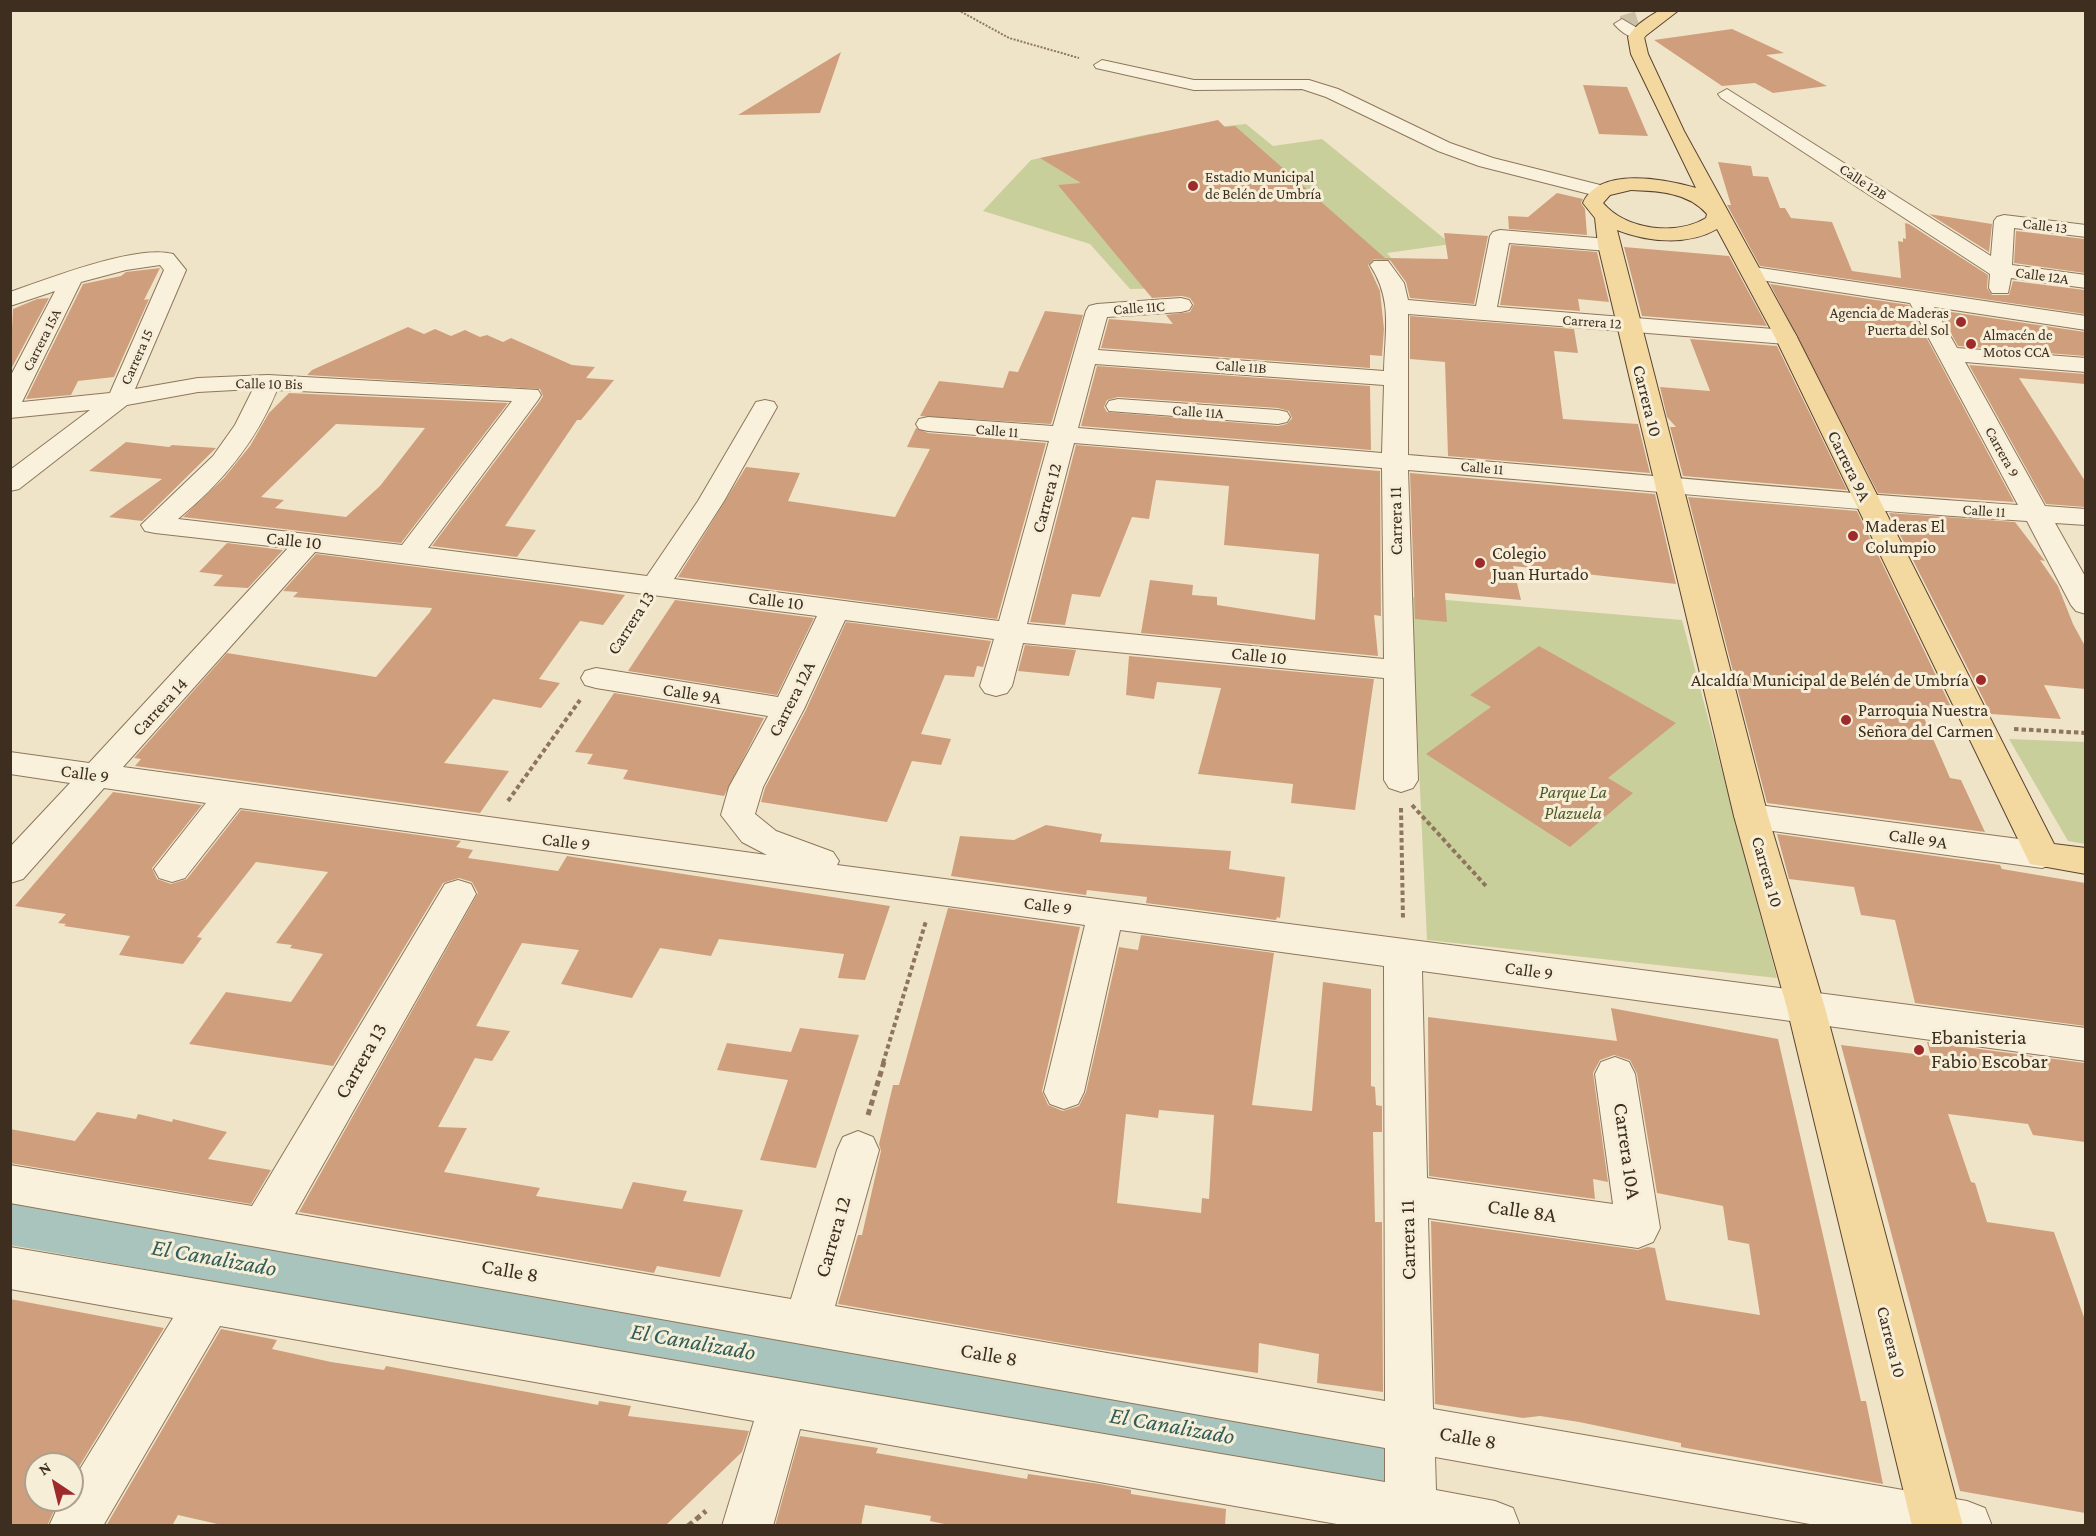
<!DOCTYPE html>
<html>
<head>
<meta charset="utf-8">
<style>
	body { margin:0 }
	#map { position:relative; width:2096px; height:1536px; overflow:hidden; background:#f0e4c8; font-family:"Crimson Pro",serif }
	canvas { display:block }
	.frame { position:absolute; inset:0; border:12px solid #3d2e20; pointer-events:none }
	.north { position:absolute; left:24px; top:1452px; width:60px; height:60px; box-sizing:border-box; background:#f7eed8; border:2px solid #ada18e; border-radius:50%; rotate:325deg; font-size:16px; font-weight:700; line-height:24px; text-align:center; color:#3d2e20 }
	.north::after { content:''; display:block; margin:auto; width:21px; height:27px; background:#9e2a2b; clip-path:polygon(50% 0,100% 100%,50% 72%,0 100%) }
</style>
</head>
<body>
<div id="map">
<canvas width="2096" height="1536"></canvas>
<div class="frame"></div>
<div class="north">N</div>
</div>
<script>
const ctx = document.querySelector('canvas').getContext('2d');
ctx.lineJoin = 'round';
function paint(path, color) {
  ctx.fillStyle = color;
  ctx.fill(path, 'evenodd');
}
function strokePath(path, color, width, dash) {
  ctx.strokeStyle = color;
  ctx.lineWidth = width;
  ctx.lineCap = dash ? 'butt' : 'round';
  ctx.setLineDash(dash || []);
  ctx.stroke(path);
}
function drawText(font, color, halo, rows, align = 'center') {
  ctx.font = font + ' "Crimson Pro",serif';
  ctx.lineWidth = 6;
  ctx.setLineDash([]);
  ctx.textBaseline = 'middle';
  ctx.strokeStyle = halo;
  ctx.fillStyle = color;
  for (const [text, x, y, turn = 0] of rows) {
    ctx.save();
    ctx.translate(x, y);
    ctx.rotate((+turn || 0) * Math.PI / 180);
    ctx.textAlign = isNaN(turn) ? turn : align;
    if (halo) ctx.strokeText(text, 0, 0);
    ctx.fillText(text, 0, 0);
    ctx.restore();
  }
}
paint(new Path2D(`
	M1246,124L1273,146L1322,139L1451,244L1387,253L1393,260L1237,287L1130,289L1090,244L983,211L1031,160L1149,134Z
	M1411,597L1682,620L1777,978L1427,940Z
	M2009,739L2085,742V844L2068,841Z`), '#c9cf9b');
paint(new Path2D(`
	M10,1199L1376,1433L1396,1441L1404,1461L1396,1481L1376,1489L10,1245Z`), '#a9c4bc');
paint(new Path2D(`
	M1732,29L1784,53L1766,55L1827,86L1773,93L1755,83L1722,86L1654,40Z
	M841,52L820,113L738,115Z
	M1583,85L1627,87L1648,136L1599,134Z
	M1218,120L1225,127L1235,126L1385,258L1448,259L1444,233L1488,236L1474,304L1410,298L1406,282L1390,260L1374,259L1368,265L1380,291L1384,329L1382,356L1370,355V368L1101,348L1109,319L1173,324L1166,315L1190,312L1194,304L1190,298L1182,296L1152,298L1058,185L1081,183L1040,158Z
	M1718,162L1751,166L1753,176L1768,177L1780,208H1785L1791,218L1832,222L1852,271L1901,278L1898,241L1903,242V238L1906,239L1905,223L1909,224L1988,275L1987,288L1992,295H2009L2013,281L2085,290V314L1760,266L1727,205H1731Z
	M1557,193L1583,199L1581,203L1585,209L1587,235L1509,229L1508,216L1528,217Z
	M1929,214L1992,224L1989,252Z
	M2016,231L2085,239V273L2014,263Z
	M1511,245L1597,252L1609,302L1578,299L1580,311L1500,305Z
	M1624,247L1729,256L1767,326L1642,316Z
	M160,268L144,300L149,299L114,377L78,381L71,395L26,399L83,284L121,276L126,272Z
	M1770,284L1909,305L2014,502L1878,493Z
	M49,298L10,371L13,309L37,299Z
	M1938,310L2085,332V356L1958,346Z
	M1045,311L1083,315L1051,424L920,416L939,381L1003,388L1009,371L1018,372Z
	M1410,316L1574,329L1578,353L1554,351L1563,419L1638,424L1650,473L1448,456L1445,362L1410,359Z
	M408,327L424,334L435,329L451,336L465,330L480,337L487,335L503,342L511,338L572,365L595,367L586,378L614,380L581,420H577L505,526L536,530L517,557L432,546L540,401L543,396L540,389L307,375L312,370Z
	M1690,339L1777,346L1847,490L1683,476L1670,427H1676L1667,417L1660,387L1710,391Z
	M1969,365L2085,374V384L2019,378L2085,481V507L2046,504Z
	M1097,366L1370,386L1371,450L1081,426ZM1118,397L1278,408L1289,411L1292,418L1287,424L1278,426L1107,412L1104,407L1107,400Z
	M289,393L508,403L401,543L183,517L224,478L250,446L269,413ZM336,424L425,428L380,486L346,517L275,508L284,500L261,497Z
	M916,428L928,433L1046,443L997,619L678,577L746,467L800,473L788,501L895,517L930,449L907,447Z
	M126,442L169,447L172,445L216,448L142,521L109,517L162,479L89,471Z
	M1076,445L1380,471L1381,616L1374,615L1378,656L1141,633L1150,580L1193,585L1192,595L1217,597V605L1315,620L1319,554L1224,545L1229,486L1156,480L1149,519L1132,517L1100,597L1072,594L1065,625L1030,622Z
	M1410,473L1655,494L1676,584L1513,566L1521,600L1445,593L1447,622L1415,619Z
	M1688,497L1857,511L1953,711L1927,708L1929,712L1921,711L1950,778L1961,780L1985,832L1767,803Z
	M1889,513L2015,522L2045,561L2040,560L2058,586L2073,624L2085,646V689L2044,685L2061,719L1991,714Z
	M227,543L283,550L248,588L213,586L223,575L199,572Z
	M316,554L564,586L625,595L603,625L580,621L539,679L560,683L541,708L493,699L444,763L509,771L480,813L135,766L141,759L134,758L227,653L376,677L430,612L432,608L293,597L298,592L283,591Z
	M675,600L814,618L777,695L628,671Z
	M846,622L991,641L983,667L977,666L974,677L945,675L921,734L951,739L941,765L912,761L887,822L761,802L765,788L806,710Z
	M1025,645L1076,650L1069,676L1018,671Z
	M1539,646L1676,723L1608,778L1633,793L1570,847L1426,754L1491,707L1470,695Z
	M1129,656L1374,679L1355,810L1291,803L1293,784L1198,774L1221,688L1157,682L1154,699L1126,695Z
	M614,693L764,718L724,796L623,779L628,770L587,764L593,754L575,752Z
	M113,792L202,805L152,868L157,879L171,884L187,879L241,810L461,841L456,847L473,850L468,858L558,871L567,856L890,906L865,980L838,978L844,954L719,939L711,956L660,948L632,998L561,984L579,950L522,943L476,1026L510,1031L492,1061L475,1058L438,1127L467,1128L444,1172L540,1188L536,1196L622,1209L633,1182L687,1191L683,1201L743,1210L720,1277L657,1266L654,1273L299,1212L478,893L472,882L459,878L443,883L333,1066L189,1044L226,992L291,1002L323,954L290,948L292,945L276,943L328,872L256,862L197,937L202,938L183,964L119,955L130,936L64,926L66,924L58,923L66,914L15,906Z
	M1046,825L1102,834L1100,842L1231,851L1229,869L1285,877L1280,918L1277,917L1276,920L1146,903L1147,897L1087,890L1086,895L951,876L960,836L1014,840Z
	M1777,834L2000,865L2002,869L2085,883V1026L1915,1003L1895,920L1861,915L1854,887L1789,879Z
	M948,908L1080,927L1042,1091L1048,1105L1063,1111L1079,1106L1086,1092L1119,947L1138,950L1141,935L1274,953L1252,1105L1312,1111L1323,982L1371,989V1086L1375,1087L1376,1105L1382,1106V1132H1373L1375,1222H1382L1383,1392L1317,1383L1319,1354L1259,1343L1258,1373L1090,1348L838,1304L858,1235H862L881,1151L879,1144L893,1085H899ZM1159,1110L1214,1115L1209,1199L1202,1198L1201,1213L1117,1203L1126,1114L1158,1118Z
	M1611,1008L1778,1039L1861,1401H1866L1883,1484L1681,1447V1443L1579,1422L1540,1416L1523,1418L1435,1404L1431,1221L1638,1250L1647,1247L1655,1248L1666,1300L1760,1315L1749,1244L1728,1240L1723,1206L1657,1193L1637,1074L1630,1060L1614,1055L1600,1060L1593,1073L1608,1182L1593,1179L1595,1199L1429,1176L1428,1017L1617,1041Z
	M800,1028L859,1035L816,1168L760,1160L788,1080L717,1070L727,1043L791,1052Z
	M1927,1042L2085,1063V1142L2033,1135L2028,1124L1948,1114L1971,1182L1975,1183L1987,1222L2054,1232L2085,1320V1513L1960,1491L1841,1045L1931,1056Z
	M97,1112L136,1119L138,1114L172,1122L173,1119L227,1132L208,1159L271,1170L251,1204L10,1163V1129L75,1141Z
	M10,1299L164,1328L72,1478V1464H36V1500H59L47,1526H10Z
	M221,1329L277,1340L272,1349L331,1362L384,1370L386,1366L598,1405L599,1401L631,1406L628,1416L749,1431L742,1452L665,1526H226L178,1515L172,1526H106Z
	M800,1436L878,1448L876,1453L1027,1479L1028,1474L1100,1484L1131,1490V1494L1226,1509L1225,1526H954L930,1521L931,1516L865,1505L861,1526H775Z`), '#cf9f7d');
strokePath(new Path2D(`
	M1622,24L1638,19`), '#ccc0a6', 16, [16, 8]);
const minor = new Path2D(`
	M1622,19L1644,32L1646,35L1644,38C1633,41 1621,32 1614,24Z
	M1102,60L1194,80H1309L1338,89L1450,143L1493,158L1608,187L1611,191L1601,197L1479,166L1438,151L1326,97L1302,89L1194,90L1096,68L1094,65Z
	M1727,89L1991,256L1994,221L1997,217L2004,215L2086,225V237L2014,228L2012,265L2086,275V288L2011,278L2008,293H1992L1989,288L1990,274L1721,98L1718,94Z
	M1500,230L1608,239L1615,241L1618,245L1615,249L1608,251L1509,243L1497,307L1786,330L1794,332L1797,337L1794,342L1786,344L1408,314V455C1611,471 1814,492 2018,505L1910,303L1754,279L1746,278L1743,273L1746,268L1754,267L2086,316V330L1934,307L1957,348L2086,358V372L1965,362L2045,506L2086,509V525L2055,523L2086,578V614L2076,611L2071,605L2027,521C1820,508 1614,487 1408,470L1418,780L1413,788L1401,792L1389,788L1384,780V678L1023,643L1012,686L1007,693L996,696L985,693L980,686L994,639L845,620L804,709L763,787L755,814L776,831L833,852L839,861L837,865L2086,1028V1061L1422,971L1427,1178L1613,1204L1595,1074L1601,1062L1615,1057L1629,1062L1635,1074L1660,1228L1653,1242L1638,1248L1428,1218L1433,1409L1967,1501L1985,1508L1992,1526H1821L1435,1457L1436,1490L1495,1501L1513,1508L1520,1526H1348L800,1429L773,1526H722L754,1421L220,1326L103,1526H49L61,1500H72V1482L173,1318L10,1289V1247L1385,1482V1448L10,1203V1165L252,1206L445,884L458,880L471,884L476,894L295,1214L791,1299L837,1150L843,1137L858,1131L873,1137L879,1150L835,1306L1385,1401L1384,966L1120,930L1084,1092L1078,1104L1064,1109L1050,1104L1044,1092L1085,925L240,808L185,878L172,882L159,878L154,869L206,803L104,788L23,879L10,883V847L70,783L10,774V752L89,763L288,548L155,533L145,531L141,525L213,456L235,425L253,389L198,392L127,405L19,489L10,491V470L90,410L10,418V377L55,291L10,306V292C48,279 136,244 173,254L186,270L135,389L198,378L268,375L538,390L541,395L538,400L428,548L647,576L698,501L756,402L765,400L774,402L777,407L724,501L674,579L999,621L1049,441L928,431L919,429L916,424L919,419L928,417L1053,426L1086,311L1089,306L1097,304L1181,298L1189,300L1192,305L1189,310L1181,312L1107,317L1098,350L1384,371C1385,331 1393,300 1370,265L1374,261H1388L1404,283L1408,300L1476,306L1490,236L1493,232ZM160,265L164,270L110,393L22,402L81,282L126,270ZM1095,364L1384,385L1382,453L1078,428ZM277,390L512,401L402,545L178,519C221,484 256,442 277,390ZM1074,443L1382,468L1384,659L1027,624ZM315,552L817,616L778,697L596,668L585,671L581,678L585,685L596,688L768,716L729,787L721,815L742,842L767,855L123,767Z
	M1118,399L1278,410L1287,412L1290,417L1287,422L1278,424L1109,411L1106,406L1109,401Z
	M1751,804L2042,842L2054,846L2060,855L2054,864L2042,868L1751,828L1739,825L1734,816L1739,807Z`);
const major = new Path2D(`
	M1660,10H1679L1644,37L1648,54L1684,131L1797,337L2054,844L2086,848V874L2030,864L1775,337L1717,229C1688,246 1647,242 1617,230L1768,816L1825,1008L1963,1526H1912L1787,1008L1734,816L1598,245L1595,218L1583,203C1599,166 1665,179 1696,188L1631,54L1628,37C1636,24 1647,18 1660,10ZM1631,190C1658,191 1688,192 1707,214L1706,218C1676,236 1626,230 1603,203L1610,195Z`);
strokePath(minor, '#8d765c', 2);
strokePath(major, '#5b4430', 2);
strokePath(new Path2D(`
	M958,10L1009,38L1079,58`), '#8d765c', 2, [2, 1.5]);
strokePath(new Path2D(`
	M611,654L638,612`), '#8d765c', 3, [4, 2]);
strokePath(new Path2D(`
	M2014,729L2086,733
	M508,801L580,700
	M1412,805L1486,886
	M1401,808L1403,920
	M883,1063L926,921`), '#8d765c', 4, [4.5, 3]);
strokePath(new Path2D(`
	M868,1115L884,1062
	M688,1526L706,1511`), '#8d765c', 5, [6, 4]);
paint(minor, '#faf1dc');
paint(major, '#f3d9a0');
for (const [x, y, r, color] of [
	[1193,186,6,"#9e2a2b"],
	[1961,322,6,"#9e2a2b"],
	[1971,344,6,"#9e2a2b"],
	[1853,536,6,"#9e2a2b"],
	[1480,563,6,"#9e2a2b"],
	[1981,680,6,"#9e2a2b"],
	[1846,720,6,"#9e2a2b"],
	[1919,1050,6,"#9e2a2b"]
]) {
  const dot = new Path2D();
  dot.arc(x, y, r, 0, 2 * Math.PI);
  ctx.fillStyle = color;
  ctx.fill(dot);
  strokePath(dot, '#f7eed8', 2);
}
drawText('15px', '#3d2e20', '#f7eed8', [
	["Estadio Municipal",1205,177],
	["de Belén de Umbría",1205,194],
	["Agencia de Maderas",1949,313,"right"],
	["Puerta del Sol",1949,330,"right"],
	["Almacén de",1983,335],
	["Motos CCA",1983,352]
], 'left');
drawText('15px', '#3d2e20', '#f7eed8', [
	["Calle 12B",1863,182,33],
	["Calle 13",2045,226,7],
	["Calle 12A",2042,276,8],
	["Calle 11C",1139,308,-4],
	["Carrera 12",1592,322,4],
	["Carrera 15A",42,340,-63],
	["Carrera 15",137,357,-66],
	["Calle 11B",1241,367,4],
	["Calle 10 Bis",269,384,1],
	["Calle 11A",1198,412,4],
	["Calle 11",997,431,5],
	["Carrera 9",2002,452,61],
	["Calle 11",1482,468,5],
	["Calle 11",1984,511,4]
]);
drawText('18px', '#3d2e20', '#f7eed8', [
	["Carrera 10",1647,401,76],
	["Carrera 9A",1849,466,64],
	["Carrera 12",1047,498,-75],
	["Carrera 11",1396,521,-91],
	["Calle 10",294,541,6],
	["Calle 10",776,601,7],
	["Carrera 13",631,623,-57],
	["Calle 10",1259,656,6],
	["Calle 9A",692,694,9],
	["Carrera 12A",792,699,-63],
	["Carrera 14",160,707,-47],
	["Calle 9",85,774,8],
	["Calle 9A",1918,839,8],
	["Calle 9",566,842,7],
	["Carrera 10",1767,872,74],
	["Calle 9",1048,906,8],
	["Calle 9",1529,971,8],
	["Carrera 10",1891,1342,76]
]);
drawText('18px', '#3d2e20', '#f7eed8', [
	["Maderas El",1865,526],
	["Columpio",1865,547],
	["Colegio",1492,553],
	["Juan Hurtado",1492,574],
	["Alcaldía Municipal de Belén de Umbría",1969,680,"right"],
	["Parroquia Nuestra",1858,710],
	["Señora del Carmen",1858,731]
], 'left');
drawText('italic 18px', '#4d5a26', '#f7eed8', [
	["Parque La",1573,792],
	["Plazuela",1573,813]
]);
drawText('21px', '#3d2e20', '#f7eed8', [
	["Ebanisteria",1931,1038],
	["Fabio Escobar",1931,1062]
], 'left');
drawText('21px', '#3d2e20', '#f7eed8', [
	["Carrera 13",361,1061,-60],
	["Carrera 10A",1627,1151,82],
	["Calle 8A",1522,1211,8],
	["Carrera 12",833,1237,-74],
	["Carrera 11",1408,1240,-91],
	["Calle 8",510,1271,10],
	["Calle 8",989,1355,10],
	["Calle 8",1468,1438,10]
]);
drawText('italic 24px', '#2f5d5a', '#f7eed8', [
	["El Canalizado",214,1258,10],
	["El Canalizado",693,1342,10],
	["El Canalizado",1172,1426,10]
]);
</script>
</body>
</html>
